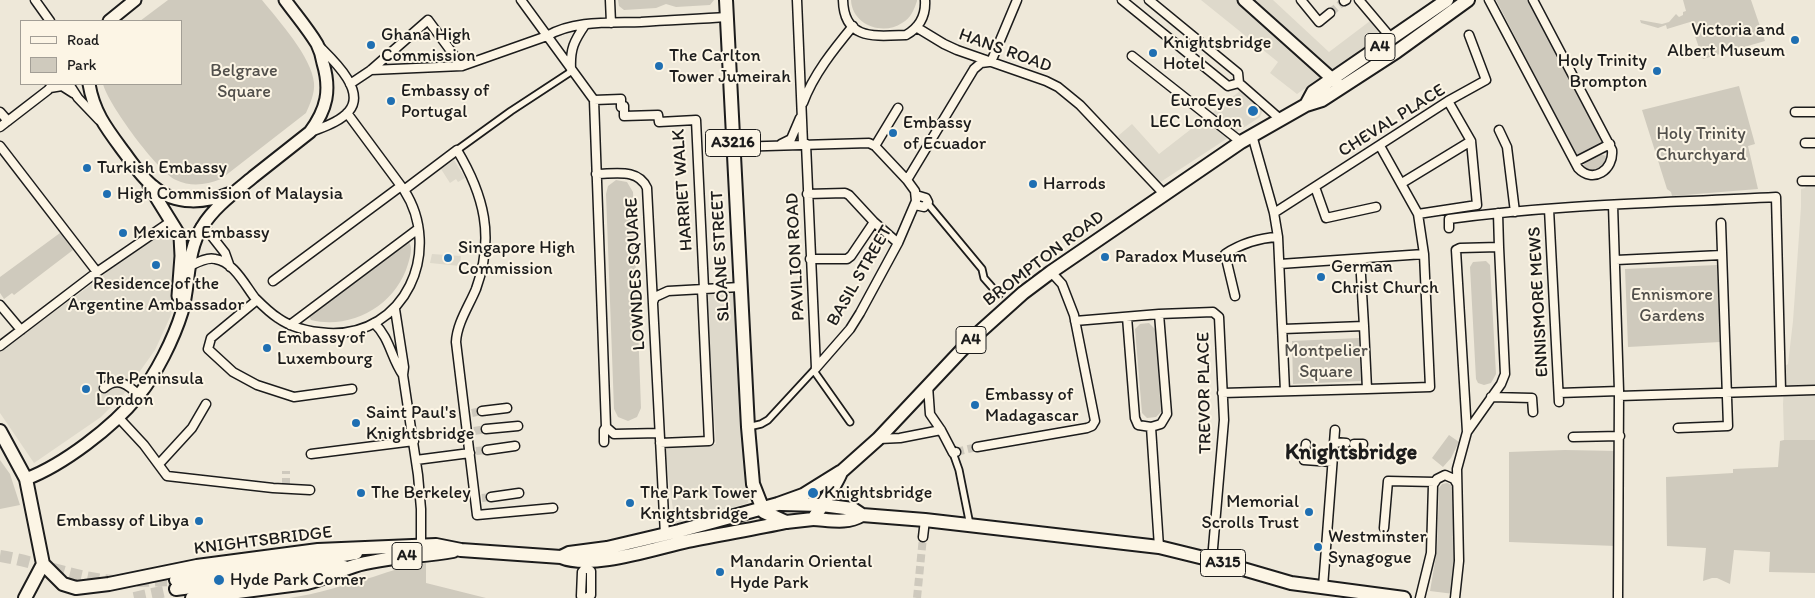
<!DOCTYPE html>
<html>
<head>
<meta charset="utf-8">
<style>
	body { margin:0 }
	#map { position:relative; width:1815px; height:598px; overflow:hidden; background:#eee8d9; font-family:Itim,sans-serif }
	canvas { display:block }
	.legend { position:absolute; left:20px; top:20px; width:162px; height:65px; box-sizing:border-box; background:#fcf5e5; border:1px solid #a29e95; margin:0; padding:6px 9px; list-style:none; font-size:15px; color:#1c1c1c }
	.legend li { display:flex; align-items:center; gap:10px; height:25px }
	.legend b { width:25px; border:1px solid #a29e95 }
</style>
</head>
<body>
<div id="map">
<canvas width="1815" height="598"></canvas>
<ul class="legend">
<li><b style="height:6px;background:#fcf5e5"></b>Road</li>
<li><b style="height:14px;background:#cfcabd"></b>Park</li>
</ul>
</div>
<script>
const ctx = document.querySelector('canvas').getContext('2d');
ctx.lineJoin = 'round';
function paint(path, color) {
  ctx.fillStyle = color;
  ctx.fill(path, 'evenodd');
}
function strokePath(path, color, width, dash) {
  ctx.strokeStyle = color;
  ctx.lineWidth = width;
  ctx.lineCap = dash ? 'butt' : 'round';
  ctx.setLineDash(dash || []);
  ctx.stroke(path);
}
function drawText(font, color, halo, rows, align = 'center') {
  ctx.font = font + ' Itim,sans-serif';
  ctx.lineWidth = 4;
  ctx.setLineDash([]);
  ctx.textBaseline = 'middle';
  ctx.strokeStyle = halo;
  ctx.fillStyle = color;
  for (const [text, x, y, turn = 0] of rows) {
    ctx.save();
    ctx.translate(x, y);
    ctx.rotate((+turn || 0) * Math.PI / 180);
    ctx.textAlign = isNaN(turn) ? turn : align;
    if (halo) ctx.strokeText(text, 0, 0);
    ctx.fillText(text, 0, 0);
    ctx.restore();
  }
}
paint(new Path2D(`
	M1201,0H1273L1329,52L1370,21L1381,36L1297,94L1270,73L1278,62Z
	M1240,91L1263,110L1260,117L1159,183L1118,136L1132,124L1159,154Z
	M454,160L465,178L458,182L456,179L450,183L441,169Z
	M1815,185V440H1784L1783,404L1785,366L1788,364L1793,321L1801,207V189L1805,188L1806,186Z
	M162,224L181,249L179,277L171,315L155,350L123,395L101,417L34,463L0,413V351L99,279L149,232Z
	M432,254L461,256L460,266L430,263Z
	M734,293L750,487L748,503L675,524L664,446L716,444L706,295Z`), '#ded9cb');
paint(new Path2D(`
	M168,0H262C278,20 312,57 314,83C315,93 310,104 306,113L221,179C206,185 191,187 176,180C157,171 108,104 103,84H181V21H140Z
	M618,0H714L710,5L676,7L666,4L656,8L624,10L619,6Z
	M851,0H917V1C914,10 911,18 902,23C883,36 852,25 851,0Z
	M1496,0H1528L1603,139L1602,144L1580,155L1575,153Z
	M1683,0H1751L1765,41L1703,59L1690,22L1667,29L1666,25L1658,28L1641,23L1640,20L1662,24L1669,22L1676,14L1679,17L1683,15V12L1686,11Z
	M1739,86L1755,144L1748,146L1758,189L1672,196L1671,192L1667,189L1642,110Z
	M1600,154L1606,156L1607,159L1605,165L1595,171L1585,169L1584,164L1589,159Z
	M616,180L627,182L633,192L641,408L637,417L628,421L618,417L614,409L606,194L608,186Z
	M60,233L73,250L14,295L12,293L4,299L0,293V277Z
	M409,242C413,248 410,257 408,264C396,305 352,330 311,320L309,316Z
	M1486,261L1490,265L1496,374L1491,383L1484,385L1478,383L1476,379L1470,267L1473,262Z
	M1717,265L1720,342L1628,347L1625,269Z
	M1149,323L1155,329L1161,412L1156,417L1147,418L1142,413L1135,329L1140,324Z
	M1359,338L1361,381L1293,384L1292,341Z
	M1449,435L1459,442L1451,458L1443,467L1432,458Z
	M1784,440H1815V573L1769,572L1770,552L1734,550L1730,584L1717,578H1712L1703,581L1706,548L1667,546L1666,477L1733,473V469L1778,467L1780,441Z
	M1565,450L1617,451L1616,546L1509,542V452Z
	M0,460L10,474L20,505L0,509Z
	M1447,483L1451,485L1454,491V594L1430,591L1437,550L1439,488L1442,484Z
	M426,563V583L486,598H289C317,594 345,585 373,577C391,571 408,565 426,563Z`), '#cfcabd');
strokePath(new Path2D(`
	M1330,13L1344,1
	M472,413L482,411
	M474,431L486,429
	M476,451L487,450
	M956,452L977,447
	M286,486V471
	M482,498L491,497
	M917,598L923,537`), '#cec9bd', 8, [8, 4]);
strokePath(new Path2D(`
	M0,556C39,562 75,579 115,581
	M137,581L176,580
	M134,598L176,589`), '#cec9bd', 12, [12, 6]);
const pedestrian = new Path2D(`
	M457,150L511,111L572,71
	M928,204L982,269L984,278L999,295
	M814,371L850,422
	M748,427L761,424L768,420L816,368
	M953,453L959,470L970,525`);
const minor = new Path2D(`
	M35,0L50,21
	M521,0L594,100L606,427L604,430V442
	M610,0L611,23
	M797,0L803,144
	M843,0C844,41 876,36 906,35C920,27 926,16 925,0
	M1122,0L1228,86L1239,83
	M1149,0L1238,73L1239,83L1280,119
	M1301,0L1319,22L1330,13
	M1359,0L1392,39
	M1489,0L1578,168C1593,184 1614,170 1612,150L1533,0
	M1344,1L1346,0
	M916,27L944,44L957,50L1046,81L1058,87L1080,105L1164,194
	M1132,56L1241,142
	M991,62L1017,0
	M571,69C570,49 574,41 585,25
	M371,70L462,66L547,36C574,20 611,23 641,22C670,20 698,19 727,17
	M69,84L78,98L99,120
	M350,84L371,70L428,20L462,66
	M50,88L62,86L73,93
	M594,100L621,99V107L624,106V116L658,115L659,122L696,120L704,289
	M803,103C813,75 834,49 853,26
	M0,112L8,121
	M1795,112H1815
	M0,127L48,90L53,84
	M1499,130L1507,147L1515,212
	M311,132C323,127 340,122 349,111C366,91 334,61 321,48
	M1252,135L1274,213L1278,237L1285,391
	M1805,143H1815
	M781,144L791,139L800,118
	M806,144L816,368
	M0,146L97,272
	M875,146L898,108
	M733,147L869,143L875,146L907,180L915,191L916,201L898,243L860,313L850,329L816,368
	M1575,162L1610,144
	M596,174C615,174 638,168 647,188L665,535
	M907,180L974,69L981,63L989,62
	M1802,181H1815
	M1402,183L1471,141
	M1315,187L1326,218L1376,207
	M404,190L457,150C484,195 495,237 476,289C469,306 457,323 456,342L477,515L553,508
	M807,194L845,193L849,195L874,222L898,243
	M915,205L924,207L928,202L926,198L916,195
	M1613,205L1619,391L1618,598
	M1549,209L1559,402
	M1274,213L1448,101L1486,80L1469,35
	M1498,213L1499,247
	M1418,214L1477,205L1471,141L1448,101
	M203,225L225,253L230,267
	M1449,228V219C1557,204 1667,203 1776,197L1781,391
	M810,259H847L851,256L874,222
	M1360,259L1364,326
	M1616,260L1722,255
	M1280,264L1424,254
	M190,266C198,262 207,257 215,259C233,261 245,285 255,298C262,305 270,313 278,318C292,328 312,332 328,333C406,337 443,250 404,190L347,113
	M273,281L401,186
	M1235,296L1225,254C1242,243 1258,238 1278,237
	M257,300L211,338L208,349L233,372L257,385L294,397L352,389
	M653,302L655,297L668,291L740,287
	M0,305L21,330
	M395,309L404,367L403,375L418,475L421,509V545
	M1127,317L1135,418L1138,425L1151,427L1161,424L1167,414L1159,314
	M1075,321L1159,314L1213,312L1219,317L1224,420L1212,560
	M374,323C390,338 391,358 403,375
	M290,325L418,229
	M0,346L97,272L170,222
	M928,386L930,414L941,430L953,453L956,452
	M104,388C118,376 128,385 139,395
	M1367,389L1430,387L1424,254L1418,214L1380,146
	M1222,393L1367,389L1364,326L1283,329
	M1559,393L1619,391
	M1619,396L1815,390
	M1491,397L1532,398L1533,412
	M482,411L507,408
	M118,417L144,445L167,476L273,488L310,490
	M606,427L614,434L659,433
	M1151,427L1159,547
	M1678,428L1728,426L1721,223
	M486,429L518,426
	M1573,437L1620,436
	M879,439L900,438L941,430
	M1334,442L1346,443
	M660,443L709,441L702,289
	M1306,444L1304,460L1332,462
	M1354,444H1363
	M977,447L1087,428L1092,426L1095,421L1074,315L1062,284L1051,272
	M487,450L515,446
	M311,454L414,441
	M416,460L470,453
	M159,464L192,428L206,404
	M491,497L519,493
	M1384,528L1388,481L1435,482
	M923,537L925,520
	M586,567L591,571V595L586,598L581,596L582,572L586,567L587,561
	M1323,587L1335,430
	M1420,598L1431,553L1433,485L1437,479L1445,475L1454,479L1457,484
	M1455,598L1459,561L1457,469L1467,432L1501,384L1505,374L1499,247L1460,248L1456,250L1467,432`);
const secondary = new Path2D(`
	M1244,0L1338,84
	M109,21L135,0
	M89,84C94,113 107,129 124,152C133,164 142,178 154,187C175,206 206,203 231,193
	M149,186L180,236L181,256L178,296
	M26,479C63,465 113,427 138,396C156,375 174,338 182,312C190,285 186,252 202,227C214,207 235,192 253,177C272,162 291,147 310,132C327,109 331,90 323,63C322,57 320,50 317,44C308,29 296,15 285,0`);
const primary = new Path2D(`
	M726,0L748,427L753,484L764,512L786,522
	M781,504L822,505L853,509L862,515L925,520L1159,547L1212,560L1291,583L1404,598
	M813,519C831,520 847,524 862,515
	M176,580L356,553
	M176,589L344,567`);
const trunk = new Path2D(`
	M1306,105L1313,92L1447,0
	M0,431L26,479L43,564L63,584L76,588L109,584L197,566L318,550L436,545L461,550L561,557C592,570 655,548 688,541C721,534 754,529 786,522L813,519C818,512 840,478 841,472L878,439L974,337L1023,293L1051,272L1241,142L1306,105L1322,100L1396,52L1468,0
	M561,557L569,553L607,548L679,531L778,504L803,495L840,472
	M25,598L43,564
	M192,598L307,583C324,579 338,571 354,566C387,556 420,557 453,551`);
strokePath(pedestrian, '#1c1c1c', 9);
strokePath(minor, '#1c1c1c', 11);
strokePath(secondary, '#1c1c1c', 15);
strokePath(primary, '#1c1c1c', 16);
strokePath(trunk, '#1c1c1c', 16);
strokePath(pedestrian, '#fcf5e5', 5.5);
strokePath(minor, '#fcf5e5', 8);
strokePath(secondary, '#fcf5e5', 11);
strokePath(primary, '#fcf5e5', 12);
strokePath(trunk, '#fcf5e5', 12);
for (const [x, y, r, color] of [
	[1795,40,5,"#1f6fb2"],
	[371,45,5,"#1f6fb2"],
	[1153,53,5,"#1f6fb2"],
	[659,66,5,"#1f6fb2"],
	[1657,71,5,"#1f6fb2"],
	[391,101,5,"#1f6fb2"],
	[1253,111,6,"#1f6fb2"],
	[893,133,5,"#1f6fb2"],
	[87,168,5,"#1f6fb2"],
	[1033,184,5,"#1f6fb2"],
	[107,194,5,"#1f6fb2"],
	[123,233,5,"#1f6fb2"],
	[1105,257,5,"#1f6fb2"],
	[448,258,5,"#1f6fb2"],
	[156,265,5,"#1f6fb2"],
	[1321,277,5,"#1f6fb2"],
	[267,348,5,"#1f6fb2"],
	[86,389,5,"#1f6fb2"],
	[975,405,5,"#1f6fb2"],
	[356,423,5,"#1f6fb2"],
	[361,493,5,"#1f6fb2"],
	[813,493,6,"#1f6fb2"],
	[630,503,5,"#1f6fb2"],
	[1309,512,5,"#1f6fb2"],
	[199,521,5,"#1f6fb2"],
	[1318,547,5,"#1f6fb2"],
	[720,572,5,"#1f6fb2"],
	[219,580,6,"#1f6fb2"]
]) {
  const dot = new Path2D();
  dot.arc(x, y, r, 0, 2 * Math.PI);
  ctx.fillStyle = color;
  ctx.fill(dot);
  strokePath(dot, '#fcf5e5', 2);
}
for (const [x, y, w] of [
	[1380,47,30],
	[733,143,55],
	[971,340,30],
	[407,556,30],
	[1223,563,45]
]) {
  const box = new Path2D();
  box.roundRect(x - w / 2, y - 13.5, w, 27, 4);
  ctx.fillStyle = '#fcf5e5';
  ctx.fill(box);
  strokePath(box, '#1c1c1c', 1);
}
drawText('bold 16px', '#1c1c1c', null, [
	["A4",1380,47],
	["A3216",733,143],
	["A4",971,340],
	["A4",407,556],
	["A315",1223,563]
]);
drawText('18px', '#1c1c1c', '#fcf5e5', [
	["Victoria and",1785,30,"right"],
	["Albert Museum",1785,51,"right"],
	["Ghana High",381,35],
	["Commission",381,56],
	["Knightsbridge",1163,43],
	["Hotel",1163,64],
	["The Carlton",669,56],
	["Tower Jumeirah",669,77],
	["Holy Trinity",1647,61,"right"],
	["Brompton",1647,82,"right"],
	["Embassy of",401,91],
	["Portugal",401,112],
	["EuroEyes",1242,101,"right"],
	["LEC London",1242,122,"right"],
	["Embassy",903,123],
	["of Ecuador",903,144],
	["Turkish Embassy",97,168],
	["Harrods",1043,184],
	["High Commission of Malaysia",117,194],
	["Mexican Embassy",133,233],
	["Singapore High",458,248],
	["Commission",458,269],
	["Paradox Museum",1115,257],
	["German",1331,267],
	["Christ Church",1331,288],
	["Residence of the",156,284,"center"],
	["Argentine Ambassador",156,305,"center"],
	["Embassy of",277,338],
	["Luxembourg",277,359],
	["The Peninsula",96,379],
	["London",96,400],
	["Embassy of",985,395],
	["Madagascar",985,416],
	["Saint Paul's",366,413],
	["Knightsbridge",366,434],
	["The Berkeley",371,493],
	["The Park Tower",640,493],
	["Knightsbridge",640,514],
	["Knightsbridge",824,493],
	["Memorial",1299,502,"right"],
	["Scrolls Trust",1299,523,"right"],
	["Embassy of Libya",189,521,"right"],
	["Westminster",1328,537],
	["Synagogue",1328,558],
	["Mandarin Oriental",730,562],
	["Hyde Park",730,583],
	["Hyde Park Corner",230,580]
], 'left');
drawText('18px', '#1c1c1c', '#fcf5e5', [
	["HANS ROAD",1005,51,20],
	["CHEVAL PLACE",1392,121,-32],
	["HARRIET WALK",683,190,-94],
	["SLOANE STREET",721,256,-93],
	["PAVILION ROAD",796,257,-93],
	["BROMPTON ROAD",1044,259,-37],
	["LOWNDES SQUARE",636,274,-93],
	["BASIL STREET",860,276,-60],
	["ENNISMORE MEWS",1539,302,-93],
	["TREVOR PLACE",1205,393,-91],
	["KNIGHTSBRIDGE",263,541,-7]
]);
drawText('18px', '#52504c', '#fcf5e5', [
	["Belgrave",244,71],
	["Square",244,92],
	["Holy Trinity",1701,134],
	["Churchyard",1701,155],
	["Ennismore",1672,295],
	["Gardens",1672,316],
	["Montpelier",1326,351],
	["Square",1326,372]
]);
drawText('bold 22px', '#1c1c1c', '#fcf5e5', [
	["Knightsbridge",1351,453]
]);
</script>
</body>
</html>
